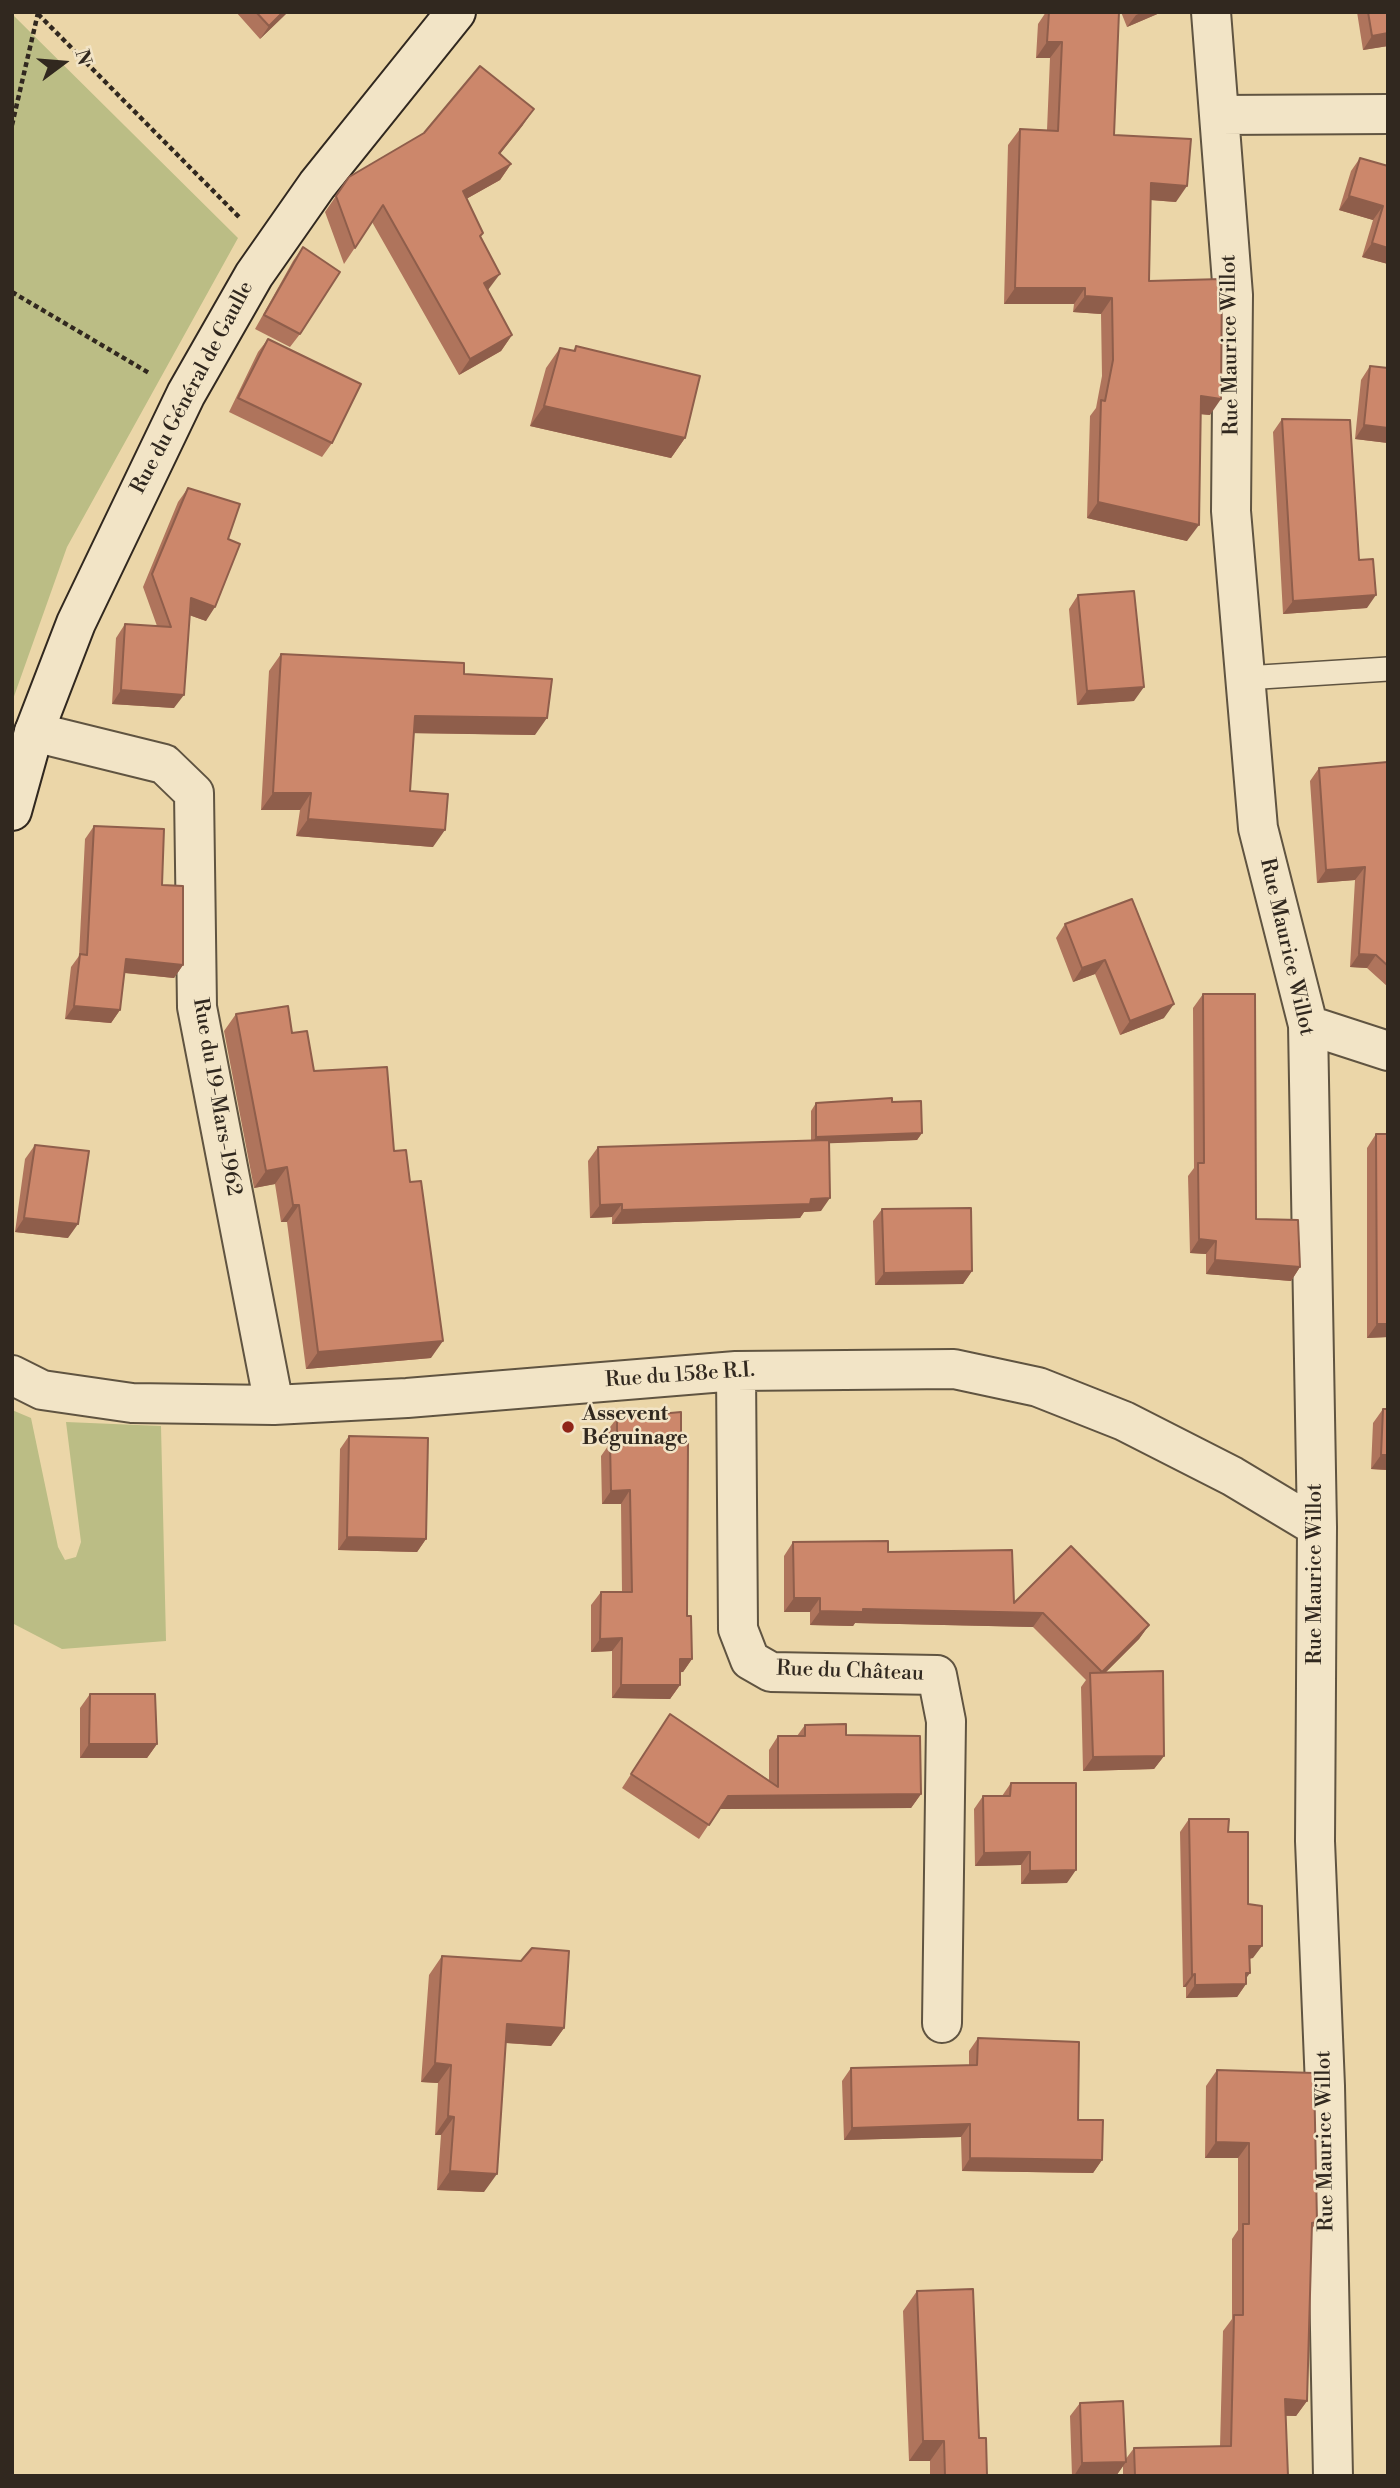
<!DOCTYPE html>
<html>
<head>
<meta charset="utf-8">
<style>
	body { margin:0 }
	#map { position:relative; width:1400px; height:2488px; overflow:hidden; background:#ebd6a8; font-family:"Libre Bodoni",serif }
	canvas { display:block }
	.frame { position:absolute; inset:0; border:14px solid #31281f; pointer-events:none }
	.north { position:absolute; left:28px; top:28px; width:70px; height:70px; -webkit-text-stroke:5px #f2e4c6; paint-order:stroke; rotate:74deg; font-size:19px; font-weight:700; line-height:28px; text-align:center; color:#31281f }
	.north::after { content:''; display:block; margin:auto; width:24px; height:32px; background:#31281f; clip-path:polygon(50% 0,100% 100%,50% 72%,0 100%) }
</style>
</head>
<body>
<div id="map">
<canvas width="1400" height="2488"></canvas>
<div class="frame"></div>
<div class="north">N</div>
</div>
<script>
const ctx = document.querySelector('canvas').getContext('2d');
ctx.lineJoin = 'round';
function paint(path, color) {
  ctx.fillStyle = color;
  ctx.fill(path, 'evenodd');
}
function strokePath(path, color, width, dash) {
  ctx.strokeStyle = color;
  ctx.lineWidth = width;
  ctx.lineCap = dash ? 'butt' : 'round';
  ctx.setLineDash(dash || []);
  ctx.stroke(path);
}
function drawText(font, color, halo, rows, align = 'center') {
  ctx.font = font + ' "Libre Bodoni",serif';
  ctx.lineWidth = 5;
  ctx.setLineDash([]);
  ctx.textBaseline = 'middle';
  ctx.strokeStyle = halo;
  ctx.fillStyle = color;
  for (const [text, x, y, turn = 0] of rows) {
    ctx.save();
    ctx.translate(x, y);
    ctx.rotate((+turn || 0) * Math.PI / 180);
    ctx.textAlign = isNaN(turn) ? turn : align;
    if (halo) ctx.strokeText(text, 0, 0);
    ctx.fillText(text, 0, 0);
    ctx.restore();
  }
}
paint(new Path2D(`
	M12,14L238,238L67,547L12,702Z
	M12,1410L31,1418L58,1547L65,1560L76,1557L81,1542L66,1422L161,1426L166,1641L62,1649L12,1623Z`), '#bbbd85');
const lane = new Path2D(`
	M1245,678L1388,669`);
const street = new Path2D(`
	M1211,12L1233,295L1231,511L1258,828L1308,1025L1317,1527L1315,1841L1325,2086L1333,2476
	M1220,115L1388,114
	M34,732L164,764L194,793L197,1007L274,1405
	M1308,1025L1388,1051
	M736,1371L738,1629L750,1660L771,1672L937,1675L946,1721L942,2023
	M12,1375L42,1390L132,1403L274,1405L407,1398L736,1371L954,1369L1038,1387L1124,1421L1232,1476L1317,1527`);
const secondary = new Path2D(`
	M12,811L34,732L76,623L186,394L254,275L317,185L456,12`);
strokePath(lane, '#605441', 26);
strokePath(street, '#605441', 42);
strokePath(secondary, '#31281f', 42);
strokePath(new Path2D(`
	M38,14L241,219
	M12,125L38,13
	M12,292L149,373`), '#31281f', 4.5, [5, 3.5]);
strokePath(lane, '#f2e4c6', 23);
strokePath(street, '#f2e4c6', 38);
strokePath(secondary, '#f2e4c6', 38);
paint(new Path2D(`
	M236,12H288L260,39Z
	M1046,12H1119L1114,135L1176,202L1150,200L1149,281L1210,415L1200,414L1187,541L1087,518L1090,416L1096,408L1102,376L1101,314L1073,312L1074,304H1004L1008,145L1020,129L1047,130L1050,58H1036L1038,24Z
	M1121,12H1162L1127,27Z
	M1357,12H1388V46L1363,50Z
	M523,125L500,154L511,164L500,180L466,199L483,233L480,236L488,291L512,335L501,351L459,375L372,222L344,264L325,212L349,177Z
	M1360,158L1388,166V264L1362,257L1373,220L1339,210L1351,171Z
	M303,247L300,334L290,347L255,329L293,261Z
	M268,339L332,443L322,457L229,412L258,352Z
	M576,346L685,438L671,458L530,426L546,368L560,348L573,351Z
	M1370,366L1388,368V443L1355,439L1361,380Z
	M1282,419L1367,608L1283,614L1273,432Z
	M188,488L228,539L206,621L189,615L174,708L112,704L116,638L125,624L157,626L143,587L178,502Z
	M1078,595L1134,701L1077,705L1069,609Z
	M281,654L464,674L535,735L414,733L410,791L433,847L296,836L300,810H261L269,671Z
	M1388,762V987L1367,968L1350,967L1355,880L1317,883L1310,781L1319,768Z
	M94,826L162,885L183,965L174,978L124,973L120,1010L111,1023L65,1019L71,967L79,956L85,839Z
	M1132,899L1164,1018L1120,1035L1095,974L1073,982L1056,938L1065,924Z
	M1203,994L1256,1219L1300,1267L1291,1281L1206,1274V1254L1190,1253L1188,1176L1194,1168L1193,1008Z
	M236,1014L292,1033L314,1071L394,1151L431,1358L306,1369L287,1222H281L275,1184L254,1188L224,1031Z
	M892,1102L922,1133L917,1140L829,1143L821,1211L804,1212L800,1218L612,1224V1217L590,1218L588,1161L598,1147L811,1141V1111L816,1103Z
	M1376,1134L1388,1337L1367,1338V1148Z
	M35,1145L68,1238L15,1232L25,1159Z
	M882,1209L972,1271L963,1284L875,1285L873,1221Z
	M1383,1409H1388V1470L1371,1469L1373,1423Z
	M617,1418L681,1442L687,1616L692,1659L683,1672H680V1685L670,1699L612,1698V1651L591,1652V1605L601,1592H622L621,1504H602L601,1456L608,1446L607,1431Z
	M349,1436L426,1539L417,1552L338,1550L340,1449Z
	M793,1542L888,1552L1014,1603L1149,1625L1139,1639L1106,1672L1164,1756L1154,1769L1083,1771L1081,1687L1086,1680L1033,1627L855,1623L853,1626L810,1625V1612H784V1556Z
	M90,1694L157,1744L147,1758H80V1708Z
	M670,1714L769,1780V1750L778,1736H797L805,1725L846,1735L921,1794L911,1808L719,1809L699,1839L622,1788Z
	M1011,1783L1067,1883L1021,1884V1865L975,1866L974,1809L983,1796H1002Z
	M1189,1819L1228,1832L1248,1904L1253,1958L1249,1959L1246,1984L1237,1997L1186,1998V1987H1183L1180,1832Z
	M442,1956L564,2028L551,2046L505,2043L484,2192L437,2190L441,2135H435L438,2083L421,2082L429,1975Z
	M978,2038L1078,2120L1102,2160L1093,2173L962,2171L961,2137L844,2140L842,2081L851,2068L969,2065V2051Z
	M1217,2070L1317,2222L1311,2230L1307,2401L1296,2416H1286L1288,2476H1123V2466L1116,2476H1072L1070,2416L1080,2403L1125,2460L1134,2448L1220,2447L1223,2331L1232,2319V2239L1238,2230V2158H1205L1206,2086Z
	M917,2291L979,2438L987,2476H930V2461H909L903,2311Z`), '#af745c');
paint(new Path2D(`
	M283,12H288L260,39L269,26Z
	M1143,12H1162L1127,27L1136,15Z
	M1388,33V46L1363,50L1372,36Z
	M1047,42H1062L1050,58H1036Z
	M534,109L523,125L487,170L499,153Z
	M511,164L500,180L452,207L463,191Z
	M1151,183L1187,186L1176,202L1139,199Z
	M1349,196L1383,206L1373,220L1339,210Z
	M1372,243L1388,248V264L1362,257Z
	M500,274L488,290L472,299L484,283Z
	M1015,288H1085L1074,304H1004Z
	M1085,296L1112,298L1101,314L1073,312Z
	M512,335L501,351L459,375L470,359Z
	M1201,396L1221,399L1210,415L1189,413Z
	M544,406L685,438L671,458L530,426Z
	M1364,425L1388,428V443L1355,439Z
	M1098,502L1199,525L1187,541L1087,518Z
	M1376,595L1367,608L1283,614L1293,601Z
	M191,598L215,607L206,621L181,612Z
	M1144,687L1134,701L1077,705L1087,691Z
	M121,690L184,695L174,708L112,704Z
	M415,716L547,718L535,735L403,733Z
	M273,793H311L300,810H261Z
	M308,819L445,830L433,847L296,836Z
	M1365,867L1355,880L1317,883L1326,870Z
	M1359,954L1376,955L1367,968L1350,967Z
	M126,959L183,965L174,978L117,972Z
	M1105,960L1095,974L1073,982L1082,968Z
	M1174,1004L1164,1018L1120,1035L1130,1021Z
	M74,1006L120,1010L111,1023L65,1019Z
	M922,1133L917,1140L811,1144L816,1137Z
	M287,1167L275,1184L254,1188L266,1171Z
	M830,1198L821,1211L804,1212L800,1218L612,1224L622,1210Z
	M622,1204L612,1217L590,1218L600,1205Z
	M293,1205H299L287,1222H281Z
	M24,1218L78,1224L68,1238L15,1232Z
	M1199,1239L1216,1241L1206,1254L1190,1253Z
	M1215,1260L1300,1267L1291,1281L1206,1274Z
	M972,1271L963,1284L875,1285L884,1273Z
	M1377,1324H1388V1337L1367,1338Z
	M443,1341L431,1358L306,1369L318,1352Z
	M1381,1455H1388V1470L1371,1469Z
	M630,1490L621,1504H602L611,1491Z
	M347,1537L426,1539L417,1552L338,1550Z
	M794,1598H820L810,1612H784Z
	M863,1609L1043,1613L1033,1627L855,1623L853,1626L810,1625L820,1611Z
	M1149,1625L1139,1639L1092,1686L1102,1672Z
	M622,1638L612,1651L591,1652L600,1639Z
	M680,1659H692L683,1672L671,1673Z
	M621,1685H680L670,1699L612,1698Z
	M89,1744H157L147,1758H80Z
	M1164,1756L1154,1769L1083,1771L1093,1757Z
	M921,1794L911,1808L718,1809L728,1796Z
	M1030,1852L1021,1865L975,1866L984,1853Z
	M1076,1870L1067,1883L1021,1884L1030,1871Z
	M1249,1946H1262L1253,1958L1240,1959Z
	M1246,1973H1250L1242,1984H1246L1237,1997L1186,1998L1195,1985Z
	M1195,1974L1186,1987H1183L1192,1975Z
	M507,2024L564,2028L551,2046L493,2042Z
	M435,2063L451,2065L438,2083L421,2082Z
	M448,2116L454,2117L441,2135H435Z
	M970,2124L961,2137L844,2140L852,2128Z
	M1216,2142L1249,2143L1238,2158H1205Z
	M970,2158L1102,2160L1093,2173L962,2171Z
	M450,2171L497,2174L484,2192L437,2190Z
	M1285,2399L1307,2401L1296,2416L1275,2415Z
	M923,2441H944L930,2461H909Z
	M1126,2462L1116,2476H1074L1082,2463Z`), '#8f5e4b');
const building = new Path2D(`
	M256,12H283L269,26Z
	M1049,12H1119L1114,135L1191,139L1187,186L1151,183L1149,281L1222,279L1221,399L1201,396L1199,525L1098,502L1101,400L1105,401L1113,360L1112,298L1085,296V288H1015L1020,129L1058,131L1062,42H1047Z
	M1368,12H1388V33L1372,36Z
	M480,66L534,109L499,153L511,164L463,191L483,233L480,236L500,274L484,283L512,335L470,359L383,205L355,248L336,196L349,177L424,133Z
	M1360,158L1388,166V248L1372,243L1383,206L1349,196Z
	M303,247L340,272L300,334L264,315Z
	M268,339L361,384L332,443L238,398Z
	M576,346L700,376L685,438L544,406L560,348L575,351Z
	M1370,366L1388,368V428L1364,425Z
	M1282,419L1350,420L1359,560L1373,559L1376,595L1293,601Z
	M188,488L240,504L228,539L240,544L215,607L191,598L184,695L121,690L125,624L171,627L152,574Z
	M1134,591L1144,687L1087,691L1078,595Z
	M281,654L464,663V674L552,679L547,718L415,716L410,791L448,794L445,830L308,819L311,793H273Z
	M1388,762V966L1376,955L1359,954L1365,867L1326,870L1319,768Z
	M94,826L164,829L162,885L183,886V965L126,959L120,1010L74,1006L80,954L87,955Z
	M1132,899L1174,1004L1130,1021L1105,960L1082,968L1065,924Z
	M1203,994H1255L1256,1219L1298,1220L1300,1267L1215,1260L1216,1241L1199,1239L1198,1163H1204Z
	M288,1006L292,1033L307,1031L314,1071L387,1067L394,1151L406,1150L410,1182L421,1181L443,1341L318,1352L299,1205H293L287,1167L266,1171L236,1014Z
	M892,1098V1102L921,1101L922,1133L816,1137V1103Z
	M1376,1134H1388V1324H1377Z
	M829,1140L830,1198L811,1199L810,1204L622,1210V1204L600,1205L598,1147Z
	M35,1145L89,1151L78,1224L24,1218Z
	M971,1208L972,1271L884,1273L882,1209Z
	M1383,1409H1388V1455H1381Z
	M681,1412V1442H688L687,1616H691L692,1659H680V1685H621L622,1638L600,1639L601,1592H632L630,1490L611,1491L610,1443H617V1418Z
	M349,1436L428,1438L426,1539L347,1537Z
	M888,1541V1552L1012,1550L1014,1603L1071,1546L1149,1625L1102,1672L1043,1613L863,1609V1612L820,1611V1598H794L793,1542Z
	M1163,1671L1164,1756L1093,1757L1090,1673Z
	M90,1694H155L157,1744H89Z
	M670,1714L778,1787V1736H805V1725L846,1724V1735L920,1736L921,1794L728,1796L709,1825L631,1774Z
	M1011,1783H1076V1870L1030,1871V1852L984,1853L983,1796H1010Z
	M1189,1819H1229L1228,1832H1248V1904L1262,1906V1946H1249L1250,1973H1246V1984L1195,1985V1974L1192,1975Z
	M532,1948L569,1951L564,2028L507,2024L497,2174L450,2171L454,2117L448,2116L451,2065L435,2063L442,1956L521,1961Z
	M978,2038L1079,2042L1078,2120H1103L1102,2160L970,2158V2124L852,2128L851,2068L977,2065Z
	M1217,2070L1314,2073L1317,2222L1312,2223L1307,2401L1285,2399L1288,2476H1135L1134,2448L1231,2446L1234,2315H1243V2224H1249V2143L1216,2142Z
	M973,2289L979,2438H986L987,2476H945L944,2441H923L917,2291Z
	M1123,2401L1126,2462L1082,2463L1080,2403Z`);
paint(building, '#cc876b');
strokePath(building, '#8f5e4b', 2);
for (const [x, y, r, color] of [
	[568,1427,7,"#8f2418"]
]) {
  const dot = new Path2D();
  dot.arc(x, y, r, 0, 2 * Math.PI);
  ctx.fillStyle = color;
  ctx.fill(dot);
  strokePath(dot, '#f2e4c6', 2.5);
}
drawText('21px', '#31281f', '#f2e4c6', [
	["Rue Maurice Willot",1231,345,-91],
	["Rue du Général de Gaulle",193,388,-62],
	["Rue Maurice Willot",1286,947,77],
	["Rue du 19-Mars-1962",216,1097,80],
	["Rue du 158e R.I.",680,1376,-4],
	["Rue Maurice Willot",1316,1574,-90],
	["Rue du Château",850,1672,2],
	["Rue Maurice Willot",1326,2141,-91]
]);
drawText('bold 21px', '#31281f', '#f2e4c6', [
	["Assevent",582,1415],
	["Béguinage",582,1439]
], 'left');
</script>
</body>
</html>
